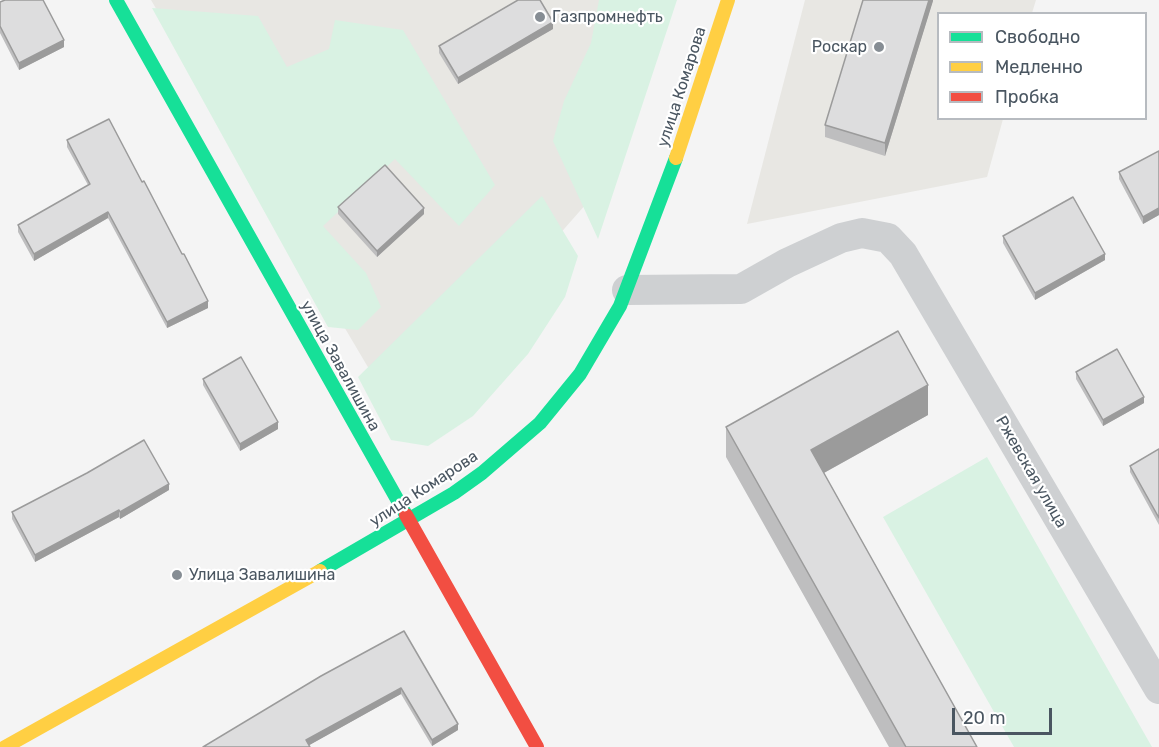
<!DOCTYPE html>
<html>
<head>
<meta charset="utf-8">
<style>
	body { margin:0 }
	#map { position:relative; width:1159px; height:747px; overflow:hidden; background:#f4f4f4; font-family:Rubik,sans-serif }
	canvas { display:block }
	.legend { position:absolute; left:937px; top:12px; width:210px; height:108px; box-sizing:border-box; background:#fff; border:2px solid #b7bbc0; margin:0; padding:8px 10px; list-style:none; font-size:18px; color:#4a5661 }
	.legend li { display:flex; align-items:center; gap:12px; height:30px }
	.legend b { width:30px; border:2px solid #b7bbc0 }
	.scale { position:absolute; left:952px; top:708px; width:100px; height:27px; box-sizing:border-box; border:3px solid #4a5661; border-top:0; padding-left:8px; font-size:18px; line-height:21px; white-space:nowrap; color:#4a5661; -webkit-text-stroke:4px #fff; paint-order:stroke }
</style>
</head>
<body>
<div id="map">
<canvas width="1159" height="747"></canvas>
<ul class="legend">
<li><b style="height:8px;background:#16e098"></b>Свободно</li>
<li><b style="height:8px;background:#ffcf43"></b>Медленно</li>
<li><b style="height:8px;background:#f24e42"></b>Пробка</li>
</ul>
<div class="scale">20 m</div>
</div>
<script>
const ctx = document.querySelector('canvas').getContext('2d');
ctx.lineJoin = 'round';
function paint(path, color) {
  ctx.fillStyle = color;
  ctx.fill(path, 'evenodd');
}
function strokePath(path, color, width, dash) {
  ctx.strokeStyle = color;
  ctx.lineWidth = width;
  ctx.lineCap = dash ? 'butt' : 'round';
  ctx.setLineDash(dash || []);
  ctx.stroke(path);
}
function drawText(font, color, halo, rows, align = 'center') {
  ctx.font = font + ' Rubik,sans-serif';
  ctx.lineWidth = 4.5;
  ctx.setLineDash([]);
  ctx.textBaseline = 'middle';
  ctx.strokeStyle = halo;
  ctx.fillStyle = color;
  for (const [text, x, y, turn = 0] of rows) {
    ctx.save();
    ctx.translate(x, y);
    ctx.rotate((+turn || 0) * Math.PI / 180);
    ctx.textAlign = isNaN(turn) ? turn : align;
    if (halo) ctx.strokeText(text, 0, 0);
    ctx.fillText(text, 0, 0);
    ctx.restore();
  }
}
paint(new Path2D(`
	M151,0H659L601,187L398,418Z
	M805,0H1036L1032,13L938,14V118L1003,119L987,177L747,224Z`), '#e8e7e3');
paint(new Path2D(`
	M599,0H677L598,239L553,141L564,101L591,43Z
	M152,8L258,16L287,67L329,49L335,20L403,30L495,185L459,226L395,159L323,226L366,273L381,307L358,330L328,327Z
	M542,196L578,256L565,297L528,354L473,416L428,446L391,440L358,377Z
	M987,457L1152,747H1014L883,517Z`), '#d9f2e3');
strokePath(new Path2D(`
	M627,290L741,289L787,263L841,238L862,233L888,238L903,254L1159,689`), '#ced0d2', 30);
strokePath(new Path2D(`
	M116,0L406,515
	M320,571L454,493L482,473L540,423L580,374L620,306L676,158`), '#16e098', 14);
strokePath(new Path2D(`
	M676,158L728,0
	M5,747L320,571`), '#ffcf43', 14);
strokePath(new Path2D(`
	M406,515L537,747`), '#f24e42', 14);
paint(new Path2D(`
	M933,0L885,156L825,137V125Z
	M0,2L64,47L19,70L0,33Z
	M553,29L458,84L439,53V46Z
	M67,140L208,308L167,328L108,218L34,261L18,232V225L88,185L67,147Z
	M1159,151V215L1143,224L1119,179V172Z
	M338,207L424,214L377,257L338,214Z
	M1003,236L1105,260L1035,300L1003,243Z
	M1076,372L1144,403L1103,426L1076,379Z
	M203,379L278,429L240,451L203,385Z
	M928,415L824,473L977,747H889L726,457V427Z
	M1159,449V525L1130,472V466Z
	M169,490L120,519L119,517L35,562L12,519V512Z
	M404,631L458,730L432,746L401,694L309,745L203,747Z`), '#bebebf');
paint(new Path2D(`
	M929,0H933V1L885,156V143Z
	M553,22V29L458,84V78Z
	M64,40V47L19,70V63Z
	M424,208V214L377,257V251Z
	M1159,208V215L1143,224V217Z
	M108,212V218L34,261V254Z
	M1105,254V260L1035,300V293Z
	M208,301V308L167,328V322Z
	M928,385V415L811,480V450Z
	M1144,397V403L1103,426V420Z
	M278,422V429L240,451V444Z
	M169,484V490L120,519V512Z
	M119,510V517L35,562V555Z
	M401,688V694L306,747V740Z
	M458,724V730L432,746V740Z`), '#9b9b9b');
const building = new Path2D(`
	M5,0H43L64,40L19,63L0,26V2Z
	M518,0H540L553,22L458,78L439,46Z
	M863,0H929L885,143L825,125Z
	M109,119L142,182L144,181L182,254H184L208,301L167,322L108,212L34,254L18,225L90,184L67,140Z
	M1159,151V208L1143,217L1119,172Z
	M385,165L424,208L377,251L338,207Z
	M1073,197L1105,254L1035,293L1003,236Z
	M898,331L928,385L811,450L977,747H906L726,427Z
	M1117,349L1144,397L1103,420L1076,372Z
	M241,357L278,422L240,444L203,379Z
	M144,440L169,484L120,512L119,510L35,555L12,512L87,473Z
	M1159,449V518L1130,466Z
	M404,631L458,724L432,740L401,688L306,740L310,747H203L321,676Z`);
paint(building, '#ddddde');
strokePath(building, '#9b9b9b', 1.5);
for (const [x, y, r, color] of [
	[540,17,6,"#868d94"],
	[879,47,6,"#868d94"],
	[177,575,6,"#868d94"]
]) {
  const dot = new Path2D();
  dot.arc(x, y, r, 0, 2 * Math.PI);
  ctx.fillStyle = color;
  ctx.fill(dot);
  strokePath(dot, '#fff', 2);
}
drawText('16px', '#4a5661', '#fff', [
	["Газпромнефть",552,17],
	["Роскар",867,47,"right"],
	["Улица Завалишина",189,575]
], 'left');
drawText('16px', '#4a5661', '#fff', [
	["улица Комарова",682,87,-72],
	["улица Завалишина",340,366,61],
	["Ржевская улица",1031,472,60],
	["улица Комарова",424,489,-33]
]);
</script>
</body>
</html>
